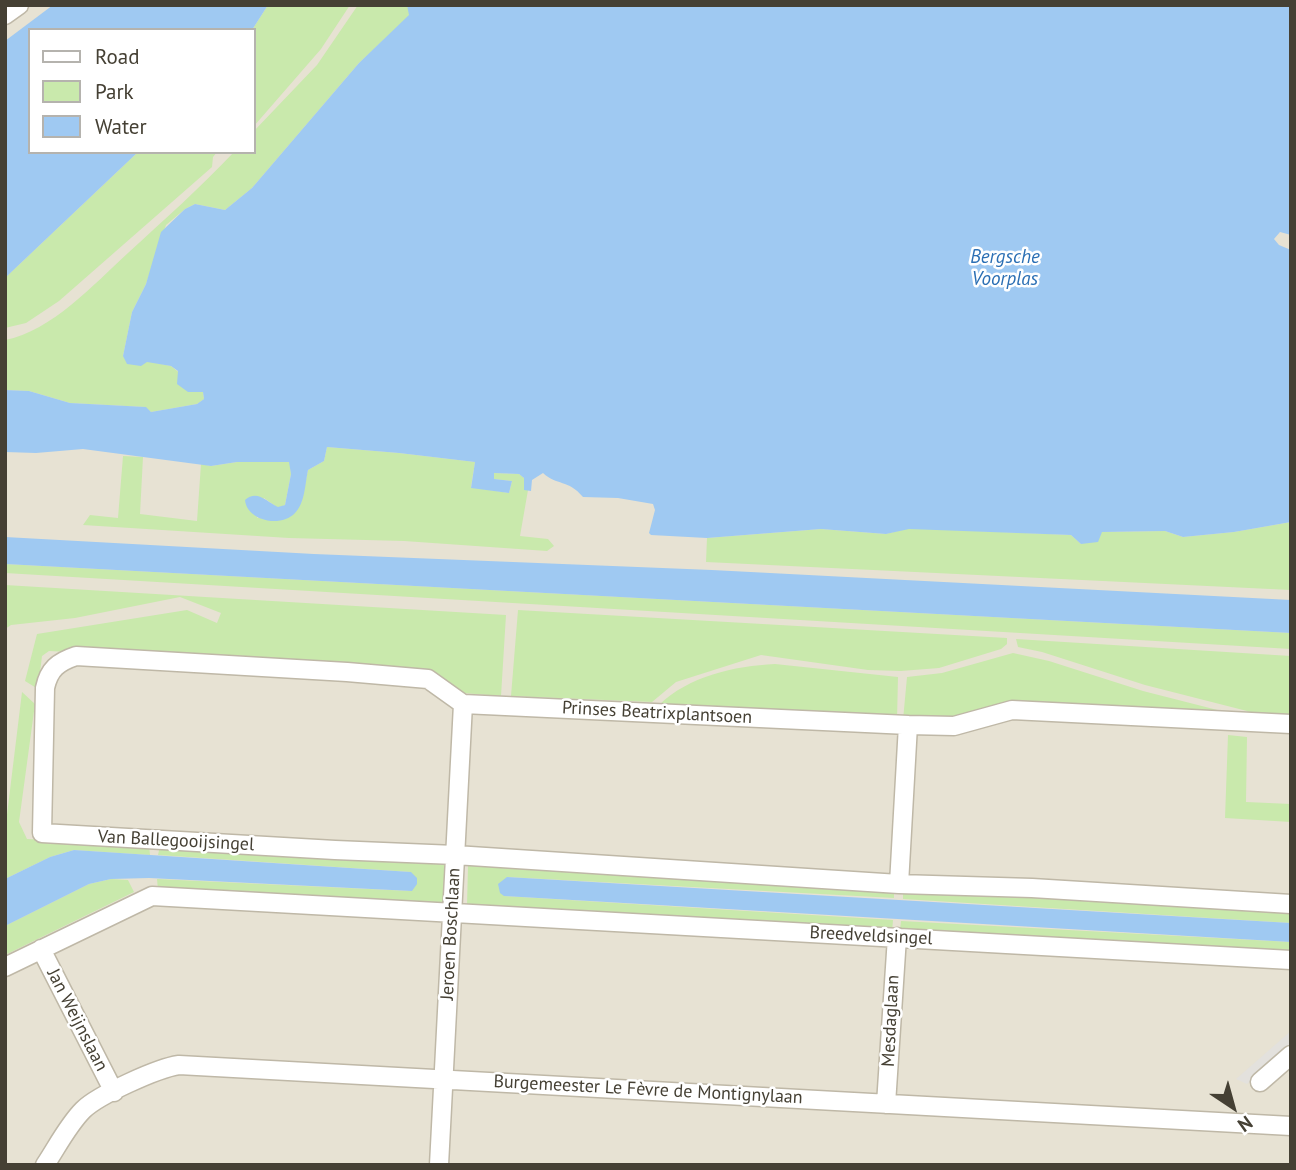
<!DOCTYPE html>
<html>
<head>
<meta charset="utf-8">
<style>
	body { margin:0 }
	#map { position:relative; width:1296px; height:1170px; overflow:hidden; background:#f3f0e5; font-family:"PT Sans",sans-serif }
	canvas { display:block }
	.frame { position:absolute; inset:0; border:7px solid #454034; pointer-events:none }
	.legend { position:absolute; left:28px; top:28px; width:228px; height:126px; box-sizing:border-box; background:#fff; border:2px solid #b5b3ae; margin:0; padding:9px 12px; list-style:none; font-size:21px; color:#454034 }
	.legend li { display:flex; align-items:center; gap:14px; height:35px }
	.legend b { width:35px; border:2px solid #b5b3ae }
	.north { position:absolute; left:1198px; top:1072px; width:70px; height:70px; -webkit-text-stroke:5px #fff; paint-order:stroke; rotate:144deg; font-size:19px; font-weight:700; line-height:28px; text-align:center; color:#454034 }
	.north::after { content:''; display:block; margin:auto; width:24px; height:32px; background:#454034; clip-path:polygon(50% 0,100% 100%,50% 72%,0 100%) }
</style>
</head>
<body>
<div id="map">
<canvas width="1296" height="1170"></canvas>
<div class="frame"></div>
<ul class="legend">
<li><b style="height:9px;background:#fff"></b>Road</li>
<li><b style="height:19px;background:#c9e9ac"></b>Park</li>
<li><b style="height:19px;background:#9fc9f2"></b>Water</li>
</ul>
<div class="north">N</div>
</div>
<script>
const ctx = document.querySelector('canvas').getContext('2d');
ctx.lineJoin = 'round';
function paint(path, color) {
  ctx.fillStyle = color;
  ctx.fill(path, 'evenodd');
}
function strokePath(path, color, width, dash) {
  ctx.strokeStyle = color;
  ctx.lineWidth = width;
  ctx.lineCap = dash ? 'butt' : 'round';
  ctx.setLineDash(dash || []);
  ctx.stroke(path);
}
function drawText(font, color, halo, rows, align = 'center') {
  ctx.font = font + ' "PT Sans",sans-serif';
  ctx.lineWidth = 5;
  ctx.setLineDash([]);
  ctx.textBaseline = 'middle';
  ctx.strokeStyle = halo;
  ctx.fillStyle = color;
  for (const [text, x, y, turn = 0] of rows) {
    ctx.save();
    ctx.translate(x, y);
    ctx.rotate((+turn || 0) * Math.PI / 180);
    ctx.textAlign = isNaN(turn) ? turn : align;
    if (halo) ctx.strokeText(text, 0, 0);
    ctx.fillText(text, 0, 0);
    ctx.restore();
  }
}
paint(new Path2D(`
	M5,5H1291V1165H5ZM30,30H254V152H30Z`), '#e7e2d3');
paint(new Path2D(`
	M268,5H350L321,49L254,126V30H252Z
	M358,5H407L410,15L359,63L252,188L225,210L195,204L185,209L166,225L146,284L132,312L123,356L171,366L203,392L204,399L197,404L151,412L145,407L70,403L29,391L5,390V340C52,331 94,284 128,253C164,220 200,188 234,152H254V131L317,65Z
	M138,152H217L213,157L212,167L59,301L26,323L5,328V278Z
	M327,447L399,453L475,462L471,487L509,493L512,481L493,479L494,473L519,474L524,478V490H528L520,536L548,539L554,546L547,551L404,541L289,538L83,525L90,515L118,518L123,456L143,457L140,514L197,521L201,464L211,466L237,462H290L291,474L285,505L278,508L264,498L257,518L301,503L308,470L324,461Z
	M1291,522V590L706,562L707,538L821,529L886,534L909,528L1071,535L1081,544L1102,532L1165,531L1183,537L1234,532Z
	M5,564L1291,633V649L5,573Z
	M5,585L506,615L501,696L463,693L433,673L423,670L49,651L42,656L38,689L25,681L37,634L187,610L217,623L221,613L180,597L75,618L11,625L5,629Z
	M518,610L1007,638V644L1001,649L939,668L901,671L868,670L761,655L676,682L652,702L511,696Z
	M1016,639L1291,656V719L1253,717L1247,711L1145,685L1042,652L1018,647Z
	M1013,653L1049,661L1143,691L1241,716L1013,704L947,722L903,720L907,677L942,673Z
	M775,664L898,677L897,720L659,705C689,676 734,666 775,664Z
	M22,692L35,704L19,822L27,839L149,845L150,855L74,850L50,857L5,879V831Z
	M1228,735L1247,737L1246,802L1291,804V822L1225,818Z
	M160,846L446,862L443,904L158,890L157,879L411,891V872L158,855Z
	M474,864L894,887V898L507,877L504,896L893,920L892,932L467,905L468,866Z
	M111,879L128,880L134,892L5,955V926L89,884Z
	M903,888L1291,910V923L903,899Z
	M901,921L1291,942V954L900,930Z`), '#c9e9ac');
paint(new Path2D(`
	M1291,1031V1044L1247,1084L1236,1079Z`), '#e3e1dd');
paint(new Path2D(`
	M53,5H268L252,30H30V152H138L5,278V41Z
	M407,5H1291V235L1280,232L1274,239L1279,245L1291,250V522L1234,532L1183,537L1165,531L1102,532L1098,542L1081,544L1071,535L909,529L886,534L821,529L707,538L651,535L649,533L655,510L653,504L618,498L583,497C568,479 557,486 543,473L532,480L531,491L524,490V478L519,474L494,473V479L512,481L509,493L471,488L475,462L399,453L327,447L324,461L308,470C305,484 305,503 295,513C281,528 247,521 245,500C257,489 267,502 278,507L285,505L291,474L289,462H237L211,466L83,449L36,453L5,452V390L29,391L70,403L146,407L151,412L197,404L204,399L203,392H188L177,384L178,371L171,366L147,362L141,366L127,364L123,356L132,312L146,284L161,232L185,209L195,204L225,210L252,188L359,63L409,15Z
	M5,537L314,554L712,570L1291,600V633L5,564Z
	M74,850L411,872L417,878V884L412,891L149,878L111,879L89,884L5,926V879L50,857Z
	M507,877L1291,923V942L504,896L500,893L498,884Z`), '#9fc9f2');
const street = new Path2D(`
	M5,15L19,5
	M1291,724L1012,710L954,726L908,725L463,704L428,679L347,672L76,656C58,662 49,669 45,688L42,833L335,850L455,855L899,884L1032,888L1291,904
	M899,884L908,725
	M41,949L114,1092
	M5,967L152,896L1291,960
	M1260,1082L1291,1055
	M886,1104L897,937
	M45,1165C57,1147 68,1125 83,1110C98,1095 158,1068 179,1065L1291,1126
	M439,1165L463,704`);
strokePath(street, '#bfb8a7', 21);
strokePath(street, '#fff', 18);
drawText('18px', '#454034', '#fff', [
	["Prinses Beatrixplantsoen",657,713,3],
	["Van Ballegooijsingel",176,841,3],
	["Jeroen Boschlaan",451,934,-87],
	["Breedveldsingel",871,936,3],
	["Jan Weijnslaan",77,1020,63],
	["Mesdaglaan",891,1021,-87],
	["Burgemeester Le Fèvre de Montignylaan",648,1090,3]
]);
drawText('italic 19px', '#2b6fb4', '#fff', [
	["Bergsche",1005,258],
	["Voorplas",1005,280]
]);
</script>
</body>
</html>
